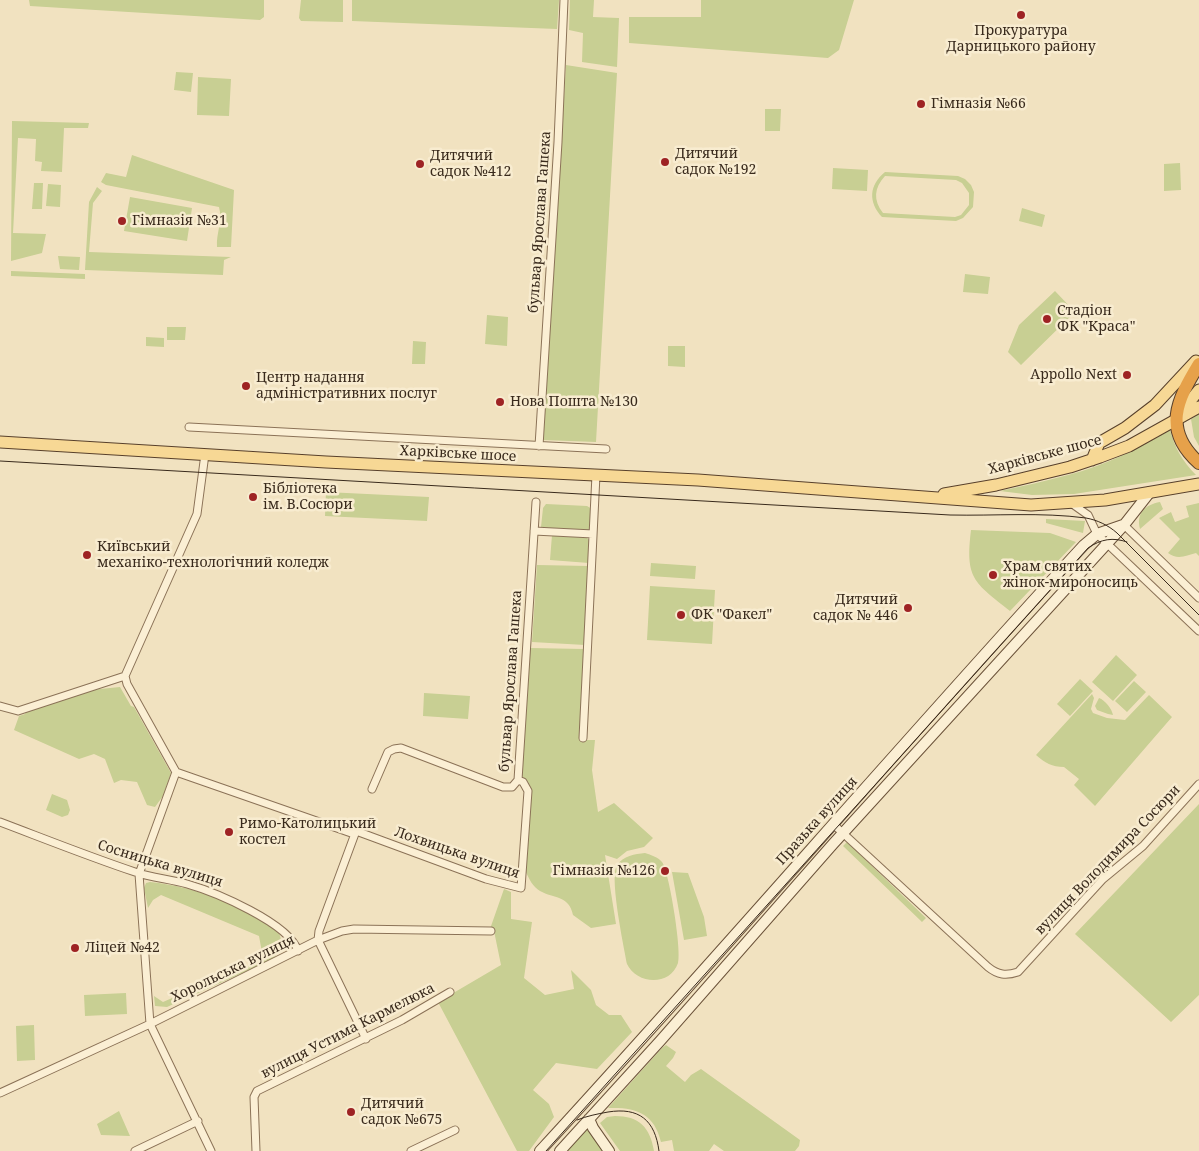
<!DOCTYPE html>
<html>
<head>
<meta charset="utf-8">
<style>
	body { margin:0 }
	canvas { display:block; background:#f1e2c0 }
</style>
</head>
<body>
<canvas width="1199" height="1151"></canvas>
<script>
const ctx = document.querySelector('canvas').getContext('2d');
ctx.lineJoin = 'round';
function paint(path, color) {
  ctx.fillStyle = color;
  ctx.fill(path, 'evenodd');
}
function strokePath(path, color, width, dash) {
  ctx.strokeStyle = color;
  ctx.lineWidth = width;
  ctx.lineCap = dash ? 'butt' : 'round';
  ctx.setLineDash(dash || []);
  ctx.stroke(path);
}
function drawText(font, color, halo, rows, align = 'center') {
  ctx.font = font + ' "Noto Serif",serif';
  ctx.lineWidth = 5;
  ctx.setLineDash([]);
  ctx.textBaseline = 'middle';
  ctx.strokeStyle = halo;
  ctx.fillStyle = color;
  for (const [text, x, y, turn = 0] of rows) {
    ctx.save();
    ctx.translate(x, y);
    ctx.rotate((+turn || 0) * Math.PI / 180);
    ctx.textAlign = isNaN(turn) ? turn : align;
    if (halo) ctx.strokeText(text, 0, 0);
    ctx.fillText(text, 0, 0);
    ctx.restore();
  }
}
paint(new Path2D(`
	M29,0H264V17L260,20L30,6Z
	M301,0H343V22L301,21L299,18Z
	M352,0H559L557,29L352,21Z
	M570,0H594L593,17L619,18L617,67L582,62L583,33L569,30Z
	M701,0H854L839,50L828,58L629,43V17H701Z
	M566,65L617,73L596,442L543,440Z
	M176,72L193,73L191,92L174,90Z
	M198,77L231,79L229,116L197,115Z
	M765,109H781L780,131H765Z
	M12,121L89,123L88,128H64L62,172L41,171L42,162L35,161L36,139L18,138L13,233L46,234L42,253L11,261Z
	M132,155L234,190L231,247H217C216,233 223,221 219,207L106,185L101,182L106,173L126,177Z
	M1180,163L1181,190L1164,191V164Z
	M833,168L868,170L867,191L832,189Z
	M885,172L958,176L965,179L971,185L974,192L973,207L963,218L956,221L882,217C868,202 869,185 885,172ZM885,176L956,180L962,183L969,193V205L961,215L955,217L883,213C873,200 874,188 885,176Z
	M34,183H43L42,209H32Z
	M48,184L61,185L60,207L46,206Z
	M97,187L102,191L93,203L89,252L231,257L224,260L223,275L85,270L89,202Z
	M130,197L192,208L187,241L124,231Z
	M1022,208L1045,215L1042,227L1019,221Z
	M58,256L80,257L79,270L60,269Z
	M11,271L85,274V279L11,276Z
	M965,274L990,277L988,294L963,292Z
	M1055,291L1075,312L1021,365L1008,352L1019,325Z
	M487,315L508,317L507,346L485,344Z
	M167,327H186L185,340H167Z
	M146,337L164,338V347L146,346Z
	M413,341L426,342L425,364H412Z
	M668,346H685V367L668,366Z
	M1199,414V446L1194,437L1191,419Z
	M1170,430C1175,448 1182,461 1196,475L1074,494L1032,495L1000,491C1023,486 1046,481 1068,475C1104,466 1138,449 1170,430Z
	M326,492L429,497L427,521L325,516Z
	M1160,502L1163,509L1140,529C1136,513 1145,505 1160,502Z
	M1199,503V556L1196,553C1186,556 1177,560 1168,553L1180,539L1159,518L1171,512L1175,522L1189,517L1186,506Z
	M546,504L587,506L592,509L591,527L586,532L546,530L541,527L543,508Z
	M1046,519L1085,521L1083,533L1046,523Z
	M971,530L1050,533L1076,542L1010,611C974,582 965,579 971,530Z
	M552,535L586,537L590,541L589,563L550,560Z
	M651,563L696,566L695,579L650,576Z
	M537,565L589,566L585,645L532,642Z
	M650,586L715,590L712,644L647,640Z
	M530,648L584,649L585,740H595L592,770L598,812L614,803L653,838L644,847L627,851L617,859L605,855L616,924L591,928L573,915C569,895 554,899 540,891C533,887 529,879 526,872L530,789L528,782L520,774Z
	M1116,655L1137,675L1113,701L1092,682Z
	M1080,679L1093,691L1070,716L1057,704Z
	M1134,681L1146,692L1127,712L1115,701Z
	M120,687L131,706L134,707L171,773L163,796L155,807L147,805L137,782L121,780L114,783L105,759L94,754L79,759L14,730L19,716L25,714L27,710L90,690Z
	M424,693L470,696L468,719L423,716Z
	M1092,694L1094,698L1091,709L1093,713L1107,718L1125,720L1149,695L1172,717L1095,806L1074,785L1079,779L1064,767C1052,767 1045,763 1036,755Z
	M1099,698C1105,700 1112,709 1113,715L1108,714L1097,710L1095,706Z
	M52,794L67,800L70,810L68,815L62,817L46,810Z
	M1199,804V995L1171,1022L1075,934Z
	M847,842L926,918L922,922L843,846Z
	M645,853C651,855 658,857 662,862C669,871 682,951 678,963C670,987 636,984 627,964C624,947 609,877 617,865C623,856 635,854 645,853Z
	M672,872L688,873L704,917L707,936L684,940Z
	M150,882C196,887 242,904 279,933C284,945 280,954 269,961L167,1007L155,1006L154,996L163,1002L263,958L259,936L161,895L153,900L148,908L144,888L146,883Z
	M504,889L511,892V919L532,922L524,978L545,995L574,989L571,970L591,990L596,1005L609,1015H621L632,1032L597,1069L556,1063L533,1090L549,1104L554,1117L529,1151H517L438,1002L501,965L494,931L490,929Z
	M126,993L127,1014L85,1016L84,995Z
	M34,1025L35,1060L17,1061L16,1026Z
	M666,1045L676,1052L673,1058L666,1066L685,1082L691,1075L701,1069L800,1140L799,1146L795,1151H724L714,1144L709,1151H674L672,1140L661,1142C654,1113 636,1107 608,1108L662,1048Z
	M119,1111L130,1136L101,1135L97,1124Z
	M615,1116C639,1116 650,1127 654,1151H620L600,1123L607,1117Z
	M586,1130H588L604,1151H567Z`), '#c8cf93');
const street = new Path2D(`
	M189,427L606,449
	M539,446L558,142L564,0
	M1071,503L1088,515L1097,534L1199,631
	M1124,525L1199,598
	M534,531L593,534
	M125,676L197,514L205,454
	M0,706L18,711L125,676L127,684L176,772L354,834
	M583,738L596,475
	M176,772L139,874L150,1024L211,1151
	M518,780L536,502
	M372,789L388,752L394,749L401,748L503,787H512L518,780
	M0,822C45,839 90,857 135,872C152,878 170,879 187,884C215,892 289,923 298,951
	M833,824L988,967C998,975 1006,976 1018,972L1103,879L1143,846L1199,784
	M366,1039L318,940L319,931L356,831L486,879L521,888L528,791L523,782L518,780
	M0,1093L150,1024L318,940L342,931L354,929L491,931
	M135,1151L198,1121
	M256,1151L254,1097L257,1091L402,1020L450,992
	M411,1151L455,1130`);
const secondary = new Path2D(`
	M589,1119L593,1128L609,1151
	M540,1151C724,951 900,745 1084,545L1097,534L1123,525
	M560,1151L661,1040L833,844L1124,525L1150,492`);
const primary = new Path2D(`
	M1179,415L1199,390
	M0,442L326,462L698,480L1031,505L1105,500L1199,484
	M1092,460L1099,443L1125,428L1155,405L1196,361
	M944,494L996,485L1070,467L1100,457L1129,446L1199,407`);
const highway = new Path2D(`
	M1199,364C1177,400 1162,430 1199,463`);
strokePath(street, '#8b7257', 9);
strokePath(secondary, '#6c533a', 12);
strokePath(primary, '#58402b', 13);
strokePath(highway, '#58402b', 14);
strokePath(street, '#fbefd4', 7);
strokePath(secondary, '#fbefd4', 10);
strokePath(primary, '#f7d895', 11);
strokePath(highway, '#e6a14a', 12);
strokePath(new Path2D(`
	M0,461L950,515C995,516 1041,512 1086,518C1097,520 1108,525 1117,533L1199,615
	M577,1120C587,1116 597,1114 608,1112C639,1107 655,1120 659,1151
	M546,1151L1088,548C1101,539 1113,537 1127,542`), '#392a1c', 1);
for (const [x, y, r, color] of [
	[1021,15,5,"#9e2324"],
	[921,104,5,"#9e2324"],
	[665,162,5,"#9e2324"],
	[420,164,5,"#9e2324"],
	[122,221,5,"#9e2324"],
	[1047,319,5,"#9e2324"],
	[1127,375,5,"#9e2324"],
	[246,386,5,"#9e2324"],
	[500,402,5,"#9e2324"],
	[253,497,5,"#9e2324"],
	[87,555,5,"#9e2324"],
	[993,575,5,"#9e2324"],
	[908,608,5,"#9e2324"],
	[681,615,5,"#9e2324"],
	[229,832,5,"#9e2324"],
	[665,871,5,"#9e2324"],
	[75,948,5,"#9e2324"],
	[351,1112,5,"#9e2324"]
]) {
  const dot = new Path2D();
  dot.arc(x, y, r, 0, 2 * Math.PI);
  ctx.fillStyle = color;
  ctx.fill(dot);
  strokePath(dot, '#f8ecd0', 2);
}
drawText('14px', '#392a1c', '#f8ecd0', [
	["Прокуратура",1021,31,"center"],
	["Дарницького району",1021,47,"center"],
	["Гімназія №66",931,104],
	["Дитячий",675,154],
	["садок №192",675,170],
	["Дитячий",430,156],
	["садок №412",430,172],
	["Гімназія №31",132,221],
	["Стадіон",1057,311],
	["ФК \"Краса\"",1057,327],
	["Appollo Next",1117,375,"right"],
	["Центр надання",256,378],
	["адміністративних послуг",256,394],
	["Нова Пошта №130",510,402],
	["Бібліотека",263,489],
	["ім. В.Сосюри",263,505],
	["Київський",97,547],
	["механіко-технологічний коледж",97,563],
	["Храм святих",1003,567],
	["жінок-мироносиць",1003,583],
	["Дитячий",898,600,"right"],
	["садок № 446",898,616,"right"],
	["ФК \"Факел\"",691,615],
	["Римо-Католицький",239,824],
	["костел",239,840],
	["Гімназія №126",655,871,"right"],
	["Ліцей №42",85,948],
	["Дитячий",361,1104],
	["садок №675",361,1120]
], 'left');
drawText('14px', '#392a1c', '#f8ecd0', [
	["бульвар Ярослава Гашека",540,222,-86],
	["Харківське шосе",458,454,3],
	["Харківське шосе",1045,455,-15],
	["бульвар Ярослава Гашека",511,681,-86],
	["Празька вулиця",817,821,-48],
	["Лохвицька вулиця",457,853,19],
	["вулиця Володимира Сосюри",1108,860,-46],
	["Сосницька вулиця",160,864,17],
	["Хорольська вулиця",233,969,-26],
	["вулиця Устима Кармелюка",348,1031,-27]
]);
</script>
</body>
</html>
